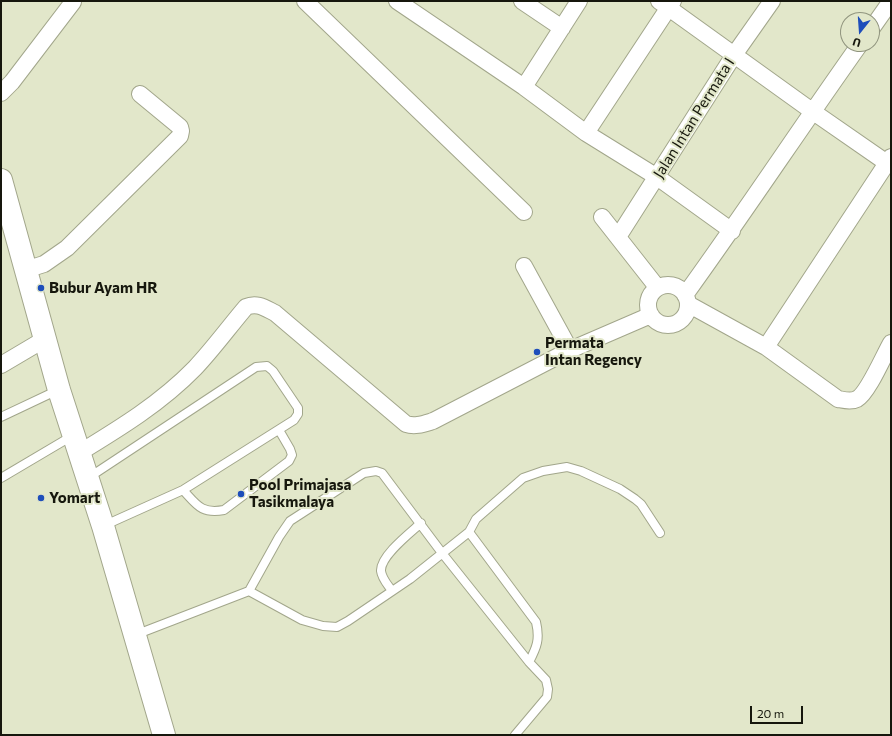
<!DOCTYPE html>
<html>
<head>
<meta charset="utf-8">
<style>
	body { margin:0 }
	#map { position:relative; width:892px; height:736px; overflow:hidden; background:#e2e7ca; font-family:Commissioner,sans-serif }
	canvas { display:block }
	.frame { position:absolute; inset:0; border:2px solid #16170d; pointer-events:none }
	.north { position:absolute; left:840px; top:12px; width:40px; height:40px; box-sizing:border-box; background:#e2e7ca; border:1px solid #90947e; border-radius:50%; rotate:197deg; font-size:11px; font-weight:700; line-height:16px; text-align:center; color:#16170d }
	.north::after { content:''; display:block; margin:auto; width:14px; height:18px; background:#1e4ebb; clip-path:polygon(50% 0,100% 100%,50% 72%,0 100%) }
	.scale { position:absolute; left:750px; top:706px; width:53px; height:18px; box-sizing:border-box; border:2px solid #16170d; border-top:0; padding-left:5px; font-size:12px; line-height:14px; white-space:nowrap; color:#16170d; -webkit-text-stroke:3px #e2e7ca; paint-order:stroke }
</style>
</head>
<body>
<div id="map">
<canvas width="892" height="736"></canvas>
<div class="frame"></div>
<div class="north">U</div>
<div class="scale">20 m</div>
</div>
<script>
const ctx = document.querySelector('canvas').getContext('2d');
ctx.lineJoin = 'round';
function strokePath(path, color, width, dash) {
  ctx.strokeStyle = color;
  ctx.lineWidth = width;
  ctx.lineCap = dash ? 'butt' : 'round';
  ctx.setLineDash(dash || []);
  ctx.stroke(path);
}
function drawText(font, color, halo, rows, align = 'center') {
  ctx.font = font + ' Commissioner,sans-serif';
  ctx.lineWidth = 4;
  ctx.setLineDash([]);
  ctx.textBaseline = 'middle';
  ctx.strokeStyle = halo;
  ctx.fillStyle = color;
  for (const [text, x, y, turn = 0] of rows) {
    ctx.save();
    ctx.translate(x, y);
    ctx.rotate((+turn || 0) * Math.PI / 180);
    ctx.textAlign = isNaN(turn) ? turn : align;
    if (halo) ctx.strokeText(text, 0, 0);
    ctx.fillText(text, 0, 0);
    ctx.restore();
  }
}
const service = new Path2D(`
	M1,417L58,390
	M1,478L72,436
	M88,478L256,367L267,366L273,371L298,408V414L294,420L183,490L103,526
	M183,490C197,505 201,514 224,510L289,461L292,455L290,449L279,430
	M469,532L536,622C540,639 537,647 529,662
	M249,591L279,537L290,521L364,473L376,471L382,473L442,553L529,662L546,680L548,689L547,697L515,735
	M392,591C388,585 382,579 381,571C380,556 410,533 421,523
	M135,635L249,591L302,620L323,626L337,627L348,621L410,579L469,532L476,519L523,478L543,471L567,467L581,471L620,489L635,499L641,504L660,533`);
const minor = new Path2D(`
	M305,1L524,212
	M397,1L524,87L586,133L657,177L732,231
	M522,1L562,28
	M659,1L812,111L887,163L891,157
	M872,28L891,1
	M524,87L579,1
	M1,93L12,82L73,2
	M586,133L673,1
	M602,217L657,287
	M618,237L734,55L772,1
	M524,266L570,350
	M25,270L44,264L67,248L180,136L181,131L180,127L140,94
	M648 305a20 20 0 1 1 40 0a20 20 0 1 1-40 0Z
	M685,295C745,212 801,127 860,44
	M688,304L766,347L887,163L891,165
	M766,347L838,399C844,400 851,402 857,399C868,393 884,355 891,343
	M1,365L45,339
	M79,453C120,428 161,403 195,368C213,349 229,327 246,307C257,302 265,308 275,313L406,424C415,427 423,424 433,421L570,350L651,315`);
const trunk = new Path2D(`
	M1,180L59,390L103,526L164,735`);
strokePath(service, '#a2a68b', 10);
strokePath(minor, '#a2a68b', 18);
strokePath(trunk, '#a2a68b', 24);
strokePath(service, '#fff', 8);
strokePath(minor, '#fff', 16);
strokePath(trunk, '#fff', 22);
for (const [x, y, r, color] of [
	[41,288,4,"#1e4ebb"],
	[537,352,4,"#1e4ebb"],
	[241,494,4,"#1e4ebb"],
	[41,498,4,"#1e4ebb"]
]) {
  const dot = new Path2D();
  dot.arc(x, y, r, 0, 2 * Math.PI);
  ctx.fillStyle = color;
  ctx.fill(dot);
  strokePath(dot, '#e2e7ca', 1.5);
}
drawText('15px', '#16170d', '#e2e7ca', [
	["Jalan Intan Permata I",694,118,-58]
]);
drawText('bold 15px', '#16170d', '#e2e7ca', [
	["Bubur Ayam HR",49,288],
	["Permata",545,343],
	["Intan Regency",545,360],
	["Pool Primajasa",249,485],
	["Tasikmalaya",249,502],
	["Yomart",49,498]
], 'left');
</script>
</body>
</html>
